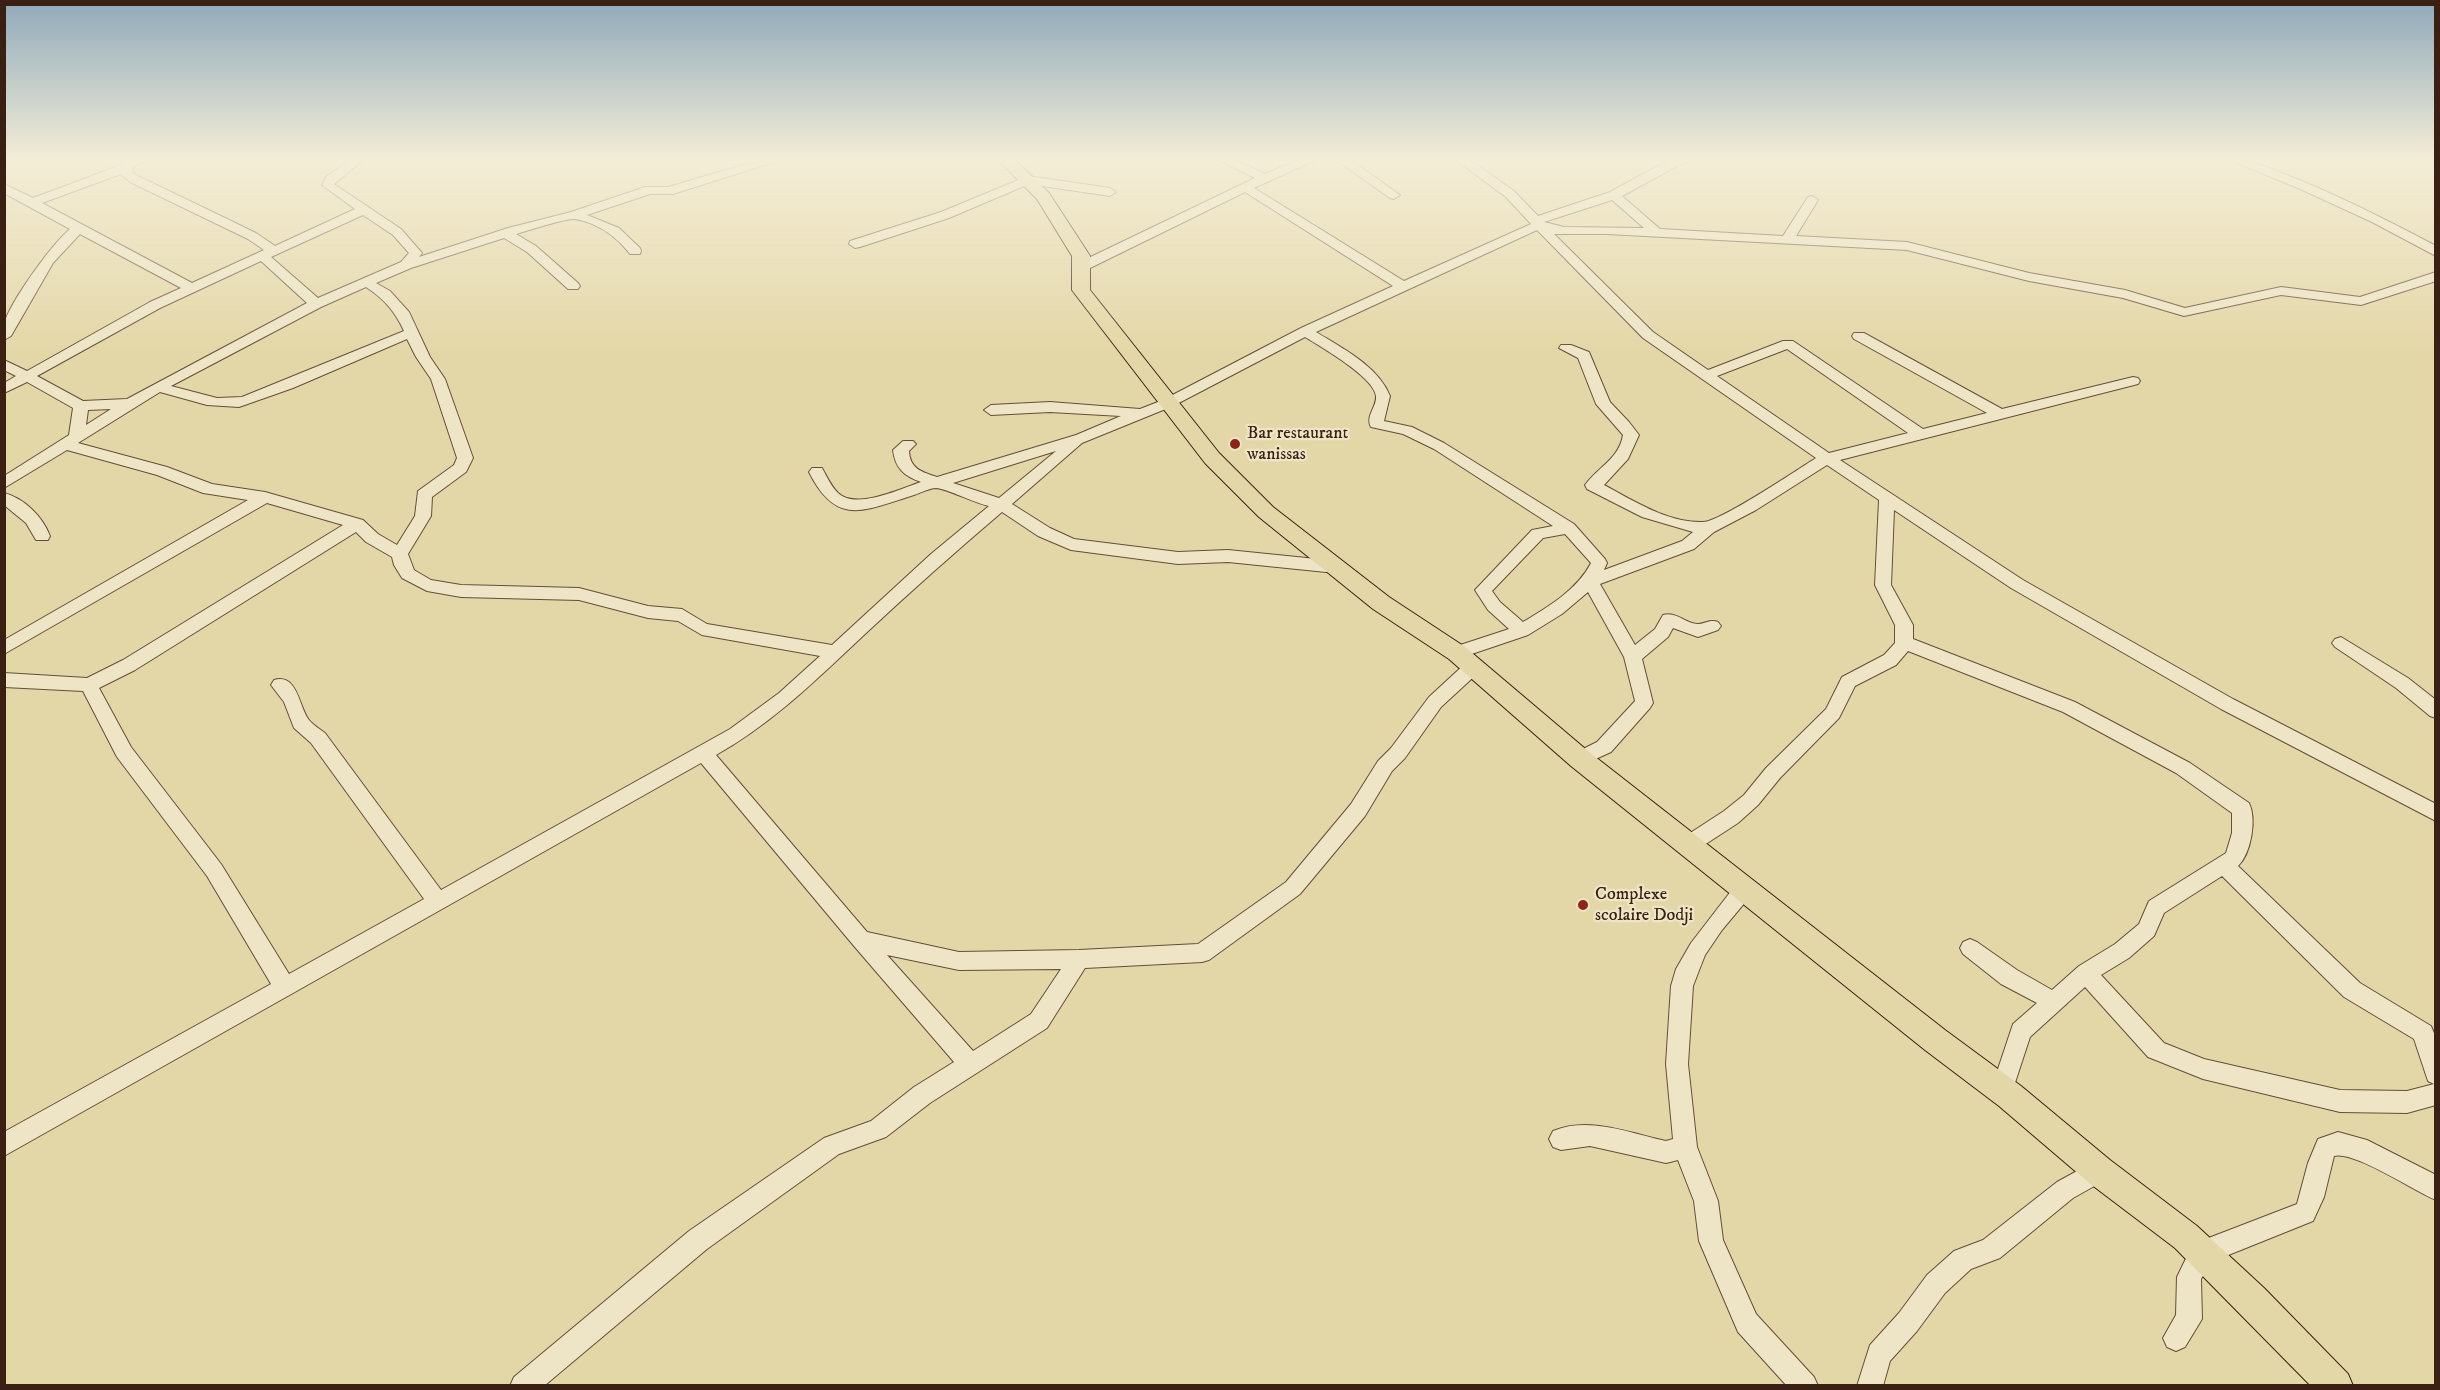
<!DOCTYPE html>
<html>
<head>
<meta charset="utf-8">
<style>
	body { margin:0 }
	#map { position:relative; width:2440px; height:1390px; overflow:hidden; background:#e4d7a7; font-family:"IM FELL DW Pica",serif }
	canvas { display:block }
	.frame { position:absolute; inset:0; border:6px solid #392012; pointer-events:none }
</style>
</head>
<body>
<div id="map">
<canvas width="2440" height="1390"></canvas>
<div class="frame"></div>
</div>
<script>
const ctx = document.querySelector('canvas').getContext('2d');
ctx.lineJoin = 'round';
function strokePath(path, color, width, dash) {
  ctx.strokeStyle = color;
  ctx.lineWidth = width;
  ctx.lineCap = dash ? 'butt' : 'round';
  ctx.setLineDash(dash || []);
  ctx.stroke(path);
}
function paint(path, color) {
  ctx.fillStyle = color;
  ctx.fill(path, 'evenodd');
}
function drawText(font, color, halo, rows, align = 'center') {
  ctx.font = font + ' "IM FELL DW Pica",serif';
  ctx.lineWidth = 4.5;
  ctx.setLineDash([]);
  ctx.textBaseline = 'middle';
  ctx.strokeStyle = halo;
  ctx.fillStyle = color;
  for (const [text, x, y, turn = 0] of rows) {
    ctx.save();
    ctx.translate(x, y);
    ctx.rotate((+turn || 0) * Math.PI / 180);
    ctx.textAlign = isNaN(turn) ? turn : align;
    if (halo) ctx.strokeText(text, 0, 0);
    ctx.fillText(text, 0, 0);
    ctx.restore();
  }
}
const minor = new Path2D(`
	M131,158H147L132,168L133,173L138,176L256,233L275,246L355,209L322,185L326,177L352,158H366L334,184L401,229L422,253L419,257L508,228L571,212L645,187H668L767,158H787L673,194H650L587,215L619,228L640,248L641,251L640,254H630C617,237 598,223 575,219C565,218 527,231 516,234L536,246L578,283L580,286L578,289H568L527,252L504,238L411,268L376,283L390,291L409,312L430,357L445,379L473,458L466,472L432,497L431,516L408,554L414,570L431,580L461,585L579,588L648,606L682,609L707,624L832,645L931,554L989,506C974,503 948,489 936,488C930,488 920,493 914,495C865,510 837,528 809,472L812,468H822C827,477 831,486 838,493C856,510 900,489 921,482C904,476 895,468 893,450L903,441H913L916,444L909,451C910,469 922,472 937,477L1076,435L1121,416L1050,412L991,415L984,410L991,405L1050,402L1140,409L1163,400L1301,328L1393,286L1245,192L1086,270H1076L1074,267L1076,264L1255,178L1214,158H1231L1265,174L1303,158H1320L1254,188L1404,281L1531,224L1506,197L1453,158H1467L1514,191L1538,216L1610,192L1671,159L1699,158L1679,165L1622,196L1660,229L1783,236L1808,197L1812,196L1818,200L1796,236L1907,242L2029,273L2125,290L2185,308L2281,287L2360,297L2436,272V281L2361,305L2281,295L2184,316L2123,298L2029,281L1907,250L1607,234H1554L1653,332L1708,370L1783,341H1793L1923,429L1987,413L1854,339L1852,336L1854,333H1864L2002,409L2133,377L2138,378L2140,381L2138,384L1840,460L2023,580L2233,699L2436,804V821L2221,709L2011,588L1894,510L1891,585L1913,625V639L2075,702L2190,763L2249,803C2257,819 2251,854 2238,866L2360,983L2431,1026L2436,1038V1105L2407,1113L2340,1112L2203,1079L2148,1057L2085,987L2030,1037L2010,1098L2002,1101L1994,1098L1991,1090L2013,1024L2037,1003L2001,984L1963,954L1960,948L1963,942L1970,939L1977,942L2017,970L2052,990L2079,966L2115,944L2139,924L2149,901L2226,853L2232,833V813L2176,773L2063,712L1908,651L1896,665L1855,686L1839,718L1780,778L1758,805L1738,823L1695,851L1688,853L1681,851L1678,845L1681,839L1724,811L1744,795L1766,768L1826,709L1842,677L1884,655L1895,643V625L1875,585L1879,500L1827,465L1756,510L1714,532L1694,549L1600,584L1635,645L1655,629L1663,615C1677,611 1687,625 1699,624C1707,623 1710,619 1718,622L1721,626L1718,630L1698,637L1673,628L1668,637L1642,659L1653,703L1650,708L1611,752L1580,766L1573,764L1571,759L1573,754L1597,742L1635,701L1624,657L1588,592L1562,614L1528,635L1457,659L1451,658L1448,653L1451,648L1509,629L1488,610L1475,590L1532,530L1553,526L1434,449L1403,434L1371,427C1365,416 1377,407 1376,396C1374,377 1321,347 1305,337L1173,406L1082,443L1012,504L1050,528L1074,539L1178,552L1228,550L1336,561L1342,563L1344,567L1342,571L1336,573L1228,562L1178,564L1071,550L1038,536L1002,512C955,552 910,592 865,634C818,678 773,723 716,755L867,932L959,952L1079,950L1198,944L1286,882L1351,804L1378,761L1391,748L1429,697L1467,662L1473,660L1479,662L1482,667L1479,672L1441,707L1405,758L1392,771L1365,816L1300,894L1209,960L1202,962L1085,968L1047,1028L930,1103L886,1137L839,1154L707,1249L544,1386H510L514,1377L689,1231L824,1138L871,1121L914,1087L954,1062L854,946L701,763L4,1156V1132L271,984L207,876L117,757L83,691L4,687V673L87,678L123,660L343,525L267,503L4,654V640L248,500L203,493L157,475L67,450L4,488V476L69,435L73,408L27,382L4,393V383L16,376L4,370V360L27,371L150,302L181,288L80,234L53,263L11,336L4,340C4,334 3,327 5,321C13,298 52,244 70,229L4,193V184L33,198L113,168ZM121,174L130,182L248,239L264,250L192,283L42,203ZM1612,200L1644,228L1564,227L1544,222ZM363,215L393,235L409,253L401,262L318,298L271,257ZM1537,230L1643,338L1816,458C1797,470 1720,522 1703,522C1668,523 1634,501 1604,485L1628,459L1639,435L1629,422L1610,402L1589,352L1571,345H1561L1559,348L1578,358L1596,404L1623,435C1619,459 1598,467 1585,485L1587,489L1642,517L1693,532L1682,541L1604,570L1607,563L1605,559L1574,524L1444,443L1412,427L1384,421L1390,396C1378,366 1342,348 1316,332ZM261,261L307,303L127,399L83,401L37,376L160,308ZM366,287C384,299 395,311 404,331L242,397L217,398L171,386L321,307ZM407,339L416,357L431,379L457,458L454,465L418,491L415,516L397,545L378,534L363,520L265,492L212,484L167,467L78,443L160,392L207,405L239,407L293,388ZM1787,349L1908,433L1829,453L1717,376ZM111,409L86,425L88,410ZM1056,451L999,498L953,483ZM356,532L366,542L392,557L394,565L402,578L427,591L461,597L579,600L648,618L678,621L702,635L820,656L779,693L730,729L441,890L325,733C320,729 313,725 309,720C299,708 298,673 274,680L271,685L284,702L294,728L311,743L424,899L289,974L221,864L131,747L99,688L135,670ZM1565,534L1591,563C1577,590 1548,607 1523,622L1500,602L1492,591L1543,538ZM2222,876L2344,997L2414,1039L2428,1081L2434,1084L2407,1091L2340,1090L2204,1059L2164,1043L2101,975L2129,958L2154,936L2164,913ZM887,955L959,970L1061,969L1031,1014L973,1051Z
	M1333,158H1348L1400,195L1394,199L1390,198Z
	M2225,158C2248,158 2266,167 2287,175C2338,195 2387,220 2436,246V256L2372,222L2298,188Z
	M1028,176L1110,188L1116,192L1110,196L1029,184L949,218L860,247L855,248L849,244L850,241L941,212Z
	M4,493C24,498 43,517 50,536L48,540H36L26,523L4,505Z
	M2341,637L2408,678L2436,700V718L2430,716L2396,688L2335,647L2332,643L2335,639Z
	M1745,879L1752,882L1755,888L1752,894L1722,930L1705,955L1693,986L1688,1064L1697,1147L1718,1201L1723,1240L1756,1314L1814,1377L1818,1386H1787L1738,1332L1699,1241L1694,1201L1678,1160L1666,1163L1590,1146L1561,1150L1553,1147L1549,1139L1553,1131C1589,1116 1629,1133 1666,1141L1673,1139L1666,1064L1671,986L1676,969L1691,943L1738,882Z
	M2338,1132L2367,1140L2436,1175V1200C2414,1191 2353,1150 2334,1156L2324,1197L2313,1221L2211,1262L2201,1279L2202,1319L2185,1347L2176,1351L2167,1347L2163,1338L2176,1315L2177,1277L2193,1244L2297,1204L2308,1163L2318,1139Z
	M2099,1159L2107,1163L2111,1171L2107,1179L2073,1198L2000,1258L1971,1269L1945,1293L1917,1331L1890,1361L1883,1386H1857L1870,1345L1899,1313L1927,1275L1954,1251L1983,1240L2057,1182Z`);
const major = new Path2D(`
	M996,158H1013L1049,193L1090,256V290L1219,453L1273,507L1389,597L1465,647L1589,752L1945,1030L2021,1086L2110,1160L2197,1226L2264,1288L2348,1374L2353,1386H2311L2175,1248L2088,1182L1999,1106L1925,1050L1571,766L1449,659L1373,609L1259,517L1205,463L1075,294L1072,290V256L1037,199Z`);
strokePath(minor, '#644e37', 2);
strokePath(major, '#392012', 2);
paint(minor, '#ede5c6');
paint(major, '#e4d7a7');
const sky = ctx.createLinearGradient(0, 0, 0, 353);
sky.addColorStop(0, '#8fa9ba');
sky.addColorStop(0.45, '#f3edd7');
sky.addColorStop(1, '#f3edd700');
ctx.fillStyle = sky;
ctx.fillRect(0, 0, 2440, 353);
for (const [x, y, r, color] of [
	[1235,444,6,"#8f2418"],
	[1583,905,6,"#8f2418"]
]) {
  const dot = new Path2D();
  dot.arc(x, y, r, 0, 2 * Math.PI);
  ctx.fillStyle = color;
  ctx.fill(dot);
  strokePath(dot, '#ede5c6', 2);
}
drawText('18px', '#392012', '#ede5c6', [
	["Bar restaurant",1247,434],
	["wanissas",1247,455],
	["Complexe",1595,895],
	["scolaire Dodji",1595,916]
], 'left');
</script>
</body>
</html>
